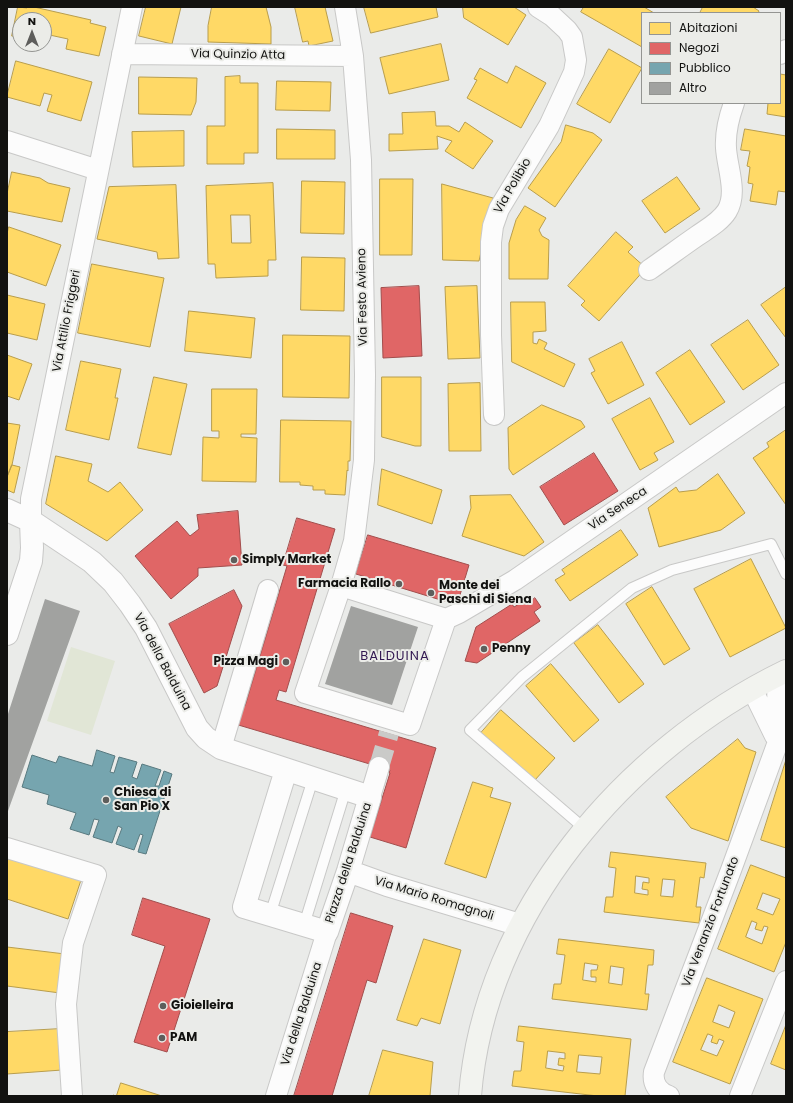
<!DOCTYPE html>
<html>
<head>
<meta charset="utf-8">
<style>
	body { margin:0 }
	#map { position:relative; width:793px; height:1103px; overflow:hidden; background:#eaebe9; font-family:Poppins,sans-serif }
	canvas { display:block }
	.frame { position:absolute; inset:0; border:8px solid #121210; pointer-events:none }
	.legend { position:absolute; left:641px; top:12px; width:140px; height:92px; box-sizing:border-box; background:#ebece8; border:1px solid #949592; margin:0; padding:5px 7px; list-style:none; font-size:12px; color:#121210 }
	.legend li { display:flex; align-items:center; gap:8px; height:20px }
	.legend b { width:20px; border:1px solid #949592 }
	.north { position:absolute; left:12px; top:12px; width:40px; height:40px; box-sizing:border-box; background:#ebece8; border:1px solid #949592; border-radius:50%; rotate:0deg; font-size:11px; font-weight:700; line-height:16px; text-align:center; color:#121210 }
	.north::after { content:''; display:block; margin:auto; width:14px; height:18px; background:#5e5e5c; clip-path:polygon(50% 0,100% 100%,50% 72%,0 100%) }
</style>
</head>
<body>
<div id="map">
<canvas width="793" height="1103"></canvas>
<div class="frame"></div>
<ul class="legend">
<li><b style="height:11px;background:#ffd966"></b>Abitazioni</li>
<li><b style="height:11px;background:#e06666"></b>Negozi</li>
<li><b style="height:11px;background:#76a5af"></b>Pubblico</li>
<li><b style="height:11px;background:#a1a2a0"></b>Altro</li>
</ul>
<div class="north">N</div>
</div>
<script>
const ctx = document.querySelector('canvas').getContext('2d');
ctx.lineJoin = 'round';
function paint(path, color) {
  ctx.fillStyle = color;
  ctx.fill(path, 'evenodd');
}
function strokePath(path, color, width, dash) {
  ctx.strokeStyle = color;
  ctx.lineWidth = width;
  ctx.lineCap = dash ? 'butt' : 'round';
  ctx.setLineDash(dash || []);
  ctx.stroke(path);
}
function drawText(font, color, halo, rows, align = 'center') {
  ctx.font = font + ' Poppins,sans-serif';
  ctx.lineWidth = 4;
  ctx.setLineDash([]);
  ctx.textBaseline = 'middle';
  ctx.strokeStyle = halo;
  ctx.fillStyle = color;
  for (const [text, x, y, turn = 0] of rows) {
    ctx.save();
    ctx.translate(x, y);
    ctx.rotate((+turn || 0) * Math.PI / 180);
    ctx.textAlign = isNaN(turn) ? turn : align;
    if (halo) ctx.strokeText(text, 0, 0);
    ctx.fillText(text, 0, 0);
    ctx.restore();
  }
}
paint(new Path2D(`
	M71,647L115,661L91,735L47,721Z`), '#e1e6d6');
const homes = new Path2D(`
	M18,7L27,8L28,7H34L91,20L90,23L106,27L99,56L66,49L68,39L45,34L44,37V20H20V37L12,36Z
	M146,7H181L172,44L139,36Z
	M212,7H266L271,27V44L208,42V26Z
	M295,7H325L333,41L309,46L308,41L303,42Z
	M364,7H436L438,17L371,33Z
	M463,7H514L526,15L508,45L464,18Z
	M584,7H644L654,13H642V47L581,12Z
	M703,7H753L759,11L758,13H700Z
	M441,44L449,80L389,94L380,58Z
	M609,49L642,68L610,123L577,104Z
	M16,61L92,82L81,121L47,111L52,95L44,93L40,106L7,97Z
	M516,66L546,83L521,128L467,98L477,80L474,79L480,68L507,83Z
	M780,74L786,75V117L767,114L768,103H780Z
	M240,76V83H258V153H244V164H207V126H225V77Z
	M139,77L197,78L196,102L191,115L139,114Z
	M277,81L331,82L330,111L276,110Z
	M435,112L436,126H449L459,132L465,122L493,141L473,169L445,151L452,141L437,136L438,149L389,151V134H403L402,113Z
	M566,125L593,133L602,140L555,207L528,188L561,142Z
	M277,129L335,130V159H277Z
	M745,129L786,136V192L778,191L776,205L750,201L753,184L748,183L750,167L747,166L750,151L741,150Z
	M184,131V166L133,167L132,132Z
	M12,172L40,178L48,183L70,188L62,222L7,211V194Z
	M677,177L700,209L665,233L642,201Z
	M380,179H413L412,255H380Z
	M302,181L345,182L344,234L301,233Z
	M273,183L276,260H268V276L216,278L215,264H208L206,186ZM231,215H250L251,243H232Z
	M442,184L493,198L479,261L443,260Z
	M176,185L179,258L158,259L157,252L97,239L109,187Z
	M525,206L546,218L539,230L542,236L549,240L548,279H509V243L516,220Z
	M9,227L61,245L46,286L7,272V234Z
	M616,232L633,247L628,252L646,268L599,321L581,305L585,301L568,286Z
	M302,257L345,258L344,311L301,310Z
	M92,264L164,278L150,347L78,333Z
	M477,286L480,358L448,359L445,287Z
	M786,287V338L761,305Z
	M7,295L45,304L37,340L7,333Z
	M511,302H545L546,331L533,332V343L537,344L539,339L547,343L544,349L575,364L564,387L512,362Z
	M189,311L255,318L251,358L185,351Z
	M748,320L779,365L743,390L711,345Z
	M283,335L350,336L349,398L283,397Z
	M622,342L644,385L608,404L591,373L595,371L589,359Z
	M690,350L725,402L690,425L656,373Z
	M7,355L32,364L19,400L7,396Z
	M81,361L121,369L115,398H118L109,440L66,430Z
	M154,377L187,384L171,455L138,448Z
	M382,377H421V446H415L382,437Z
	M480,383L481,451H449L448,384Z
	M212,389H257L256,434H241V437L257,438L256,482L202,481L203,437L219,438V431H212Z
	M650,398L674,442L654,453L658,460L640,470L612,419Z
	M542,405L581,421L585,427L513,475L509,469L508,428Z
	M281,420L351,421L350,461H348V471L347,470L345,495L325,494V490H313V486L300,485V482H280Z
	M7,423L20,425L12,465L7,477Z
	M786,430V505L753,458L769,447L767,443Z
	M56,456L92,464L88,481L108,492L120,482L143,510L107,541L46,504Z
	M12,465L20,467L14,493L7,490V477Z
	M382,469L442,490L432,524L378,505Z
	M718,474L745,513L721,530L659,547L648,508L676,487L679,492L696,490Z
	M511,495L544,542L524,556L462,536L471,508L470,496Z
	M621,530L638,555L570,601L555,580L565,574L562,570Z
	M751,559L786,628L730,657L694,589Z
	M652,587L690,649L664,665L626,604Z
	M598,625L644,684L619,703L574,643Z
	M551,664L599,720L574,742L526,686Z
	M501,710L555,758L534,781L481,733Z
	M738,739L745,748L756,752L728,841L691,828L666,797Z
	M786,760V848L761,840Z
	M473,782L493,788L490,797L511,803L486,878L445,864Z
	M611,852L706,863L704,878L700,877L696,907H701L699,923L604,912L606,897H613L616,868L609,867ZM636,876L649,878V883L643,882L642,889L648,890V895L635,893ZM663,879L675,880L673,897L661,896Z
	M7,855L81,880L68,919L7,899Z
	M751,865L786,878V942L774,972L718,949ZM763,893L780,899L773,915L757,909ZM752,921L757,923L755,929L762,931L764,926L768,927L762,944L746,937Z
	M424,939L461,950L440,1024L421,1018L417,1026L397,1020Z
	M559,939L654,950L653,965H648L645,994H649L647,1010L552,999L554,984H561L565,955L557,954ZM585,963L598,965L597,970H591V977H596V982L583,980ZM611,966L624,968L622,985L609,983Z
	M7,947L65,954L60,993L7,986Z
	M707,978L763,999L730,1084L673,1062ZM719,1005L735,1012L729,1028L713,1022ZM708,1034L713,1036L711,1042L717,1044L719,1039L724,1041L717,1056L701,1050Z
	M786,1025V1070L771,1064Z
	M519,1026L631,1039L625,1096H598L512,1086L514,1071H521L524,1042L517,1041ZM548,1051L565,1053V1059L559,1058L558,1065L564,1066L563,1071L546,1068ZM579,1055L602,1057L600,1074L577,1072Z
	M60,1029L62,1070L7,1074V1032Z
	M383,1050L433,1062L430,1096H369Z
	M121,1083L162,1096H113V1095L116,1096Z`);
paint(homes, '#ffd966');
strokePath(homes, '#b89d4c', 1);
const shops = new Path2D(`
	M419,286L422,356L383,358L381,288Z
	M594,453L618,491L564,525L540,487Z
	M238,511L242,565L198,568V576L171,599L135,556L177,521L190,536L199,529L197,515Z
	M297,518L335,529L286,692L279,690L276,700L436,748L406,848L370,837L390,773H389L390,770L235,724L240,705L245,706L287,566L283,565Z
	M368,535L469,565L457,605L356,574Z
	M234,590L242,606L217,686L204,693L169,624Z
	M535,598L541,607L534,612L540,621L477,663L465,661L476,627L512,604L514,607L526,600L528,603Z
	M143,898L210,919L167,1052L134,1042L165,946L132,935Z
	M351,913L393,926L376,983L367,980L332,1096H294Z`);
paint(shops, '#e06666');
strokePath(shops, '#a24d4c', 1);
const public = new Path2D(`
	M97,750L115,756L110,772L114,773L119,757L137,762L132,777L137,779L142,764L161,770L155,786H159L164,771L172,774L146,854L138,852L143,835L140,834L134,850L116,844L122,828L118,826L112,843L93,837L99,820L94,819L89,835L70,829L76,813L47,804L49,795L22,787L32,755L56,763L59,756L92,766Z`);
paint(public, '#76a5af');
strokePath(public, '#58797f', 1);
paint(new Path2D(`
	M45,599L80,611L8,811L7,810V717Z
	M351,606L418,627L392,705L325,684Z`), '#a1a2a0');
strokePath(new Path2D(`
	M379,767L389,733`), '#cacac8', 20, [20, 10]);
const service = new Path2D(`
	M585,829L470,730L522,677L632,588L672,570L771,544L786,574
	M270,915L313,779
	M304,925L346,789`);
const minor = new Path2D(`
	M345,7L353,56L361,160L365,375L364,460L354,541L341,586L305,693L410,725L446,619
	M122,54L353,56
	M780,54L786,50
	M7,141L98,170
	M649,270C665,259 681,247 697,236C707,229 720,222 727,211C738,193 727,167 726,148C725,133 729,117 734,103
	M494,415L491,335V242L493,226L499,209L549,126L574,72L576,60L572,37L567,30L552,16L538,7
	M31,521V499L132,7
	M341,586L446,619
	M446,619L459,613L515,580L786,393
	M752,689L775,736
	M221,748L268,590
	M370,797L379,767
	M7,848L96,875L73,943L66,1004L72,1096
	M276,1096L327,932
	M669,1096C658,1092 652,1084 654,1072L731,870L778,742L777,675
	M740,1096L786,981`);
const tertiary = new Path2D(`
	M7,510L31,521L79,553L92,562L113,582L130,604L146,628L197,728L206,738L221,748L370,797L348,871L327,932L244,907L286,770
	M7,634L31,561L32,548L31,521
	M348,871L387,885L520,925`);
const secondary = new Path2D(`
	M470,1096C484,913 625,749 786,671`);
strokePath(service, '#c8c8c7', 12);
strokePath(minor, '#c8c8c7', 22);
strokePath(tertiary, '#c8c8c7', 24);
strokePath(secondary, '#c8c8c7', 24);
strokePath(service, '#fcfcfc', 10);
strokePath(minor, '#fcfcfc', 20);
strokePath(tertiary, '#fcfcfc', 22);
strokePath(secondary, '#f2f3ef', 22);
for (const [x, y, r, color] of [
	[234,560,4,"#5e5e5c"],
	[399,584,4,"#5e5e5c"],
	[431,593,4,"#5e5e5c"],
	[484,649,4,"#5e5e5c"],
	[286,662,4,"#5e5e5c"],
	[106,800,4,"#5e5e5c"],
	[163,1006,4,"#5e5e5c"],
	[162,1038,4,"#5e5e5c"]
]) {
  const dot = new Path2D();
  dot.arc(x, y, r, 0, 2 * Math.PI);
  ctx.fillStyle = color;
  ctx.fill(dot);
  strokePath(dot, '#ebece8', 1.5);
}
drawText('12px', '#121210', '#ebece8', [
	["Via Quinzio Atta",238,55,1],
	["Via Polibio",513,186,-60],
	["Via Festo Avieno",363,297,-91],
	["Via Attilio Friggeri",67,321,-79],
	["Via Seneca",618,509,-34],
	["Via della Balduina",162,662,62],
	["Piazza della Balduina",349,863,-72],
	["Via Mario Romagnoli",434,899,17],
	["Via Venanzio Fortunato",711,922,-69],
	["Via della Balduina",302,1014,-72]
]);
drawText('bold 12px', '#121210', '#ebece8', [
	["Simply Market",242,560],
	["Farmacia Rallo",391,584,"right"],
	["Monte dei",439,586],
	["Paschi di Siena",439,600],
	["Penny",492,649],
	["Pizza Magi",278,662,"right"],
	["Chiesa di",114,793],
	["San Pio X",114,807],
	["Gioielleira",171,1006],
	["PAM",170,1038]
], 'left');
ctx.letterSpacing = '1px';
drawText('13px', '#321851', '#ebece8', [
	["BALDUINA",395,657]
]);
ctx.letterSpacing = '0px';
</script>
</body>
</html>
